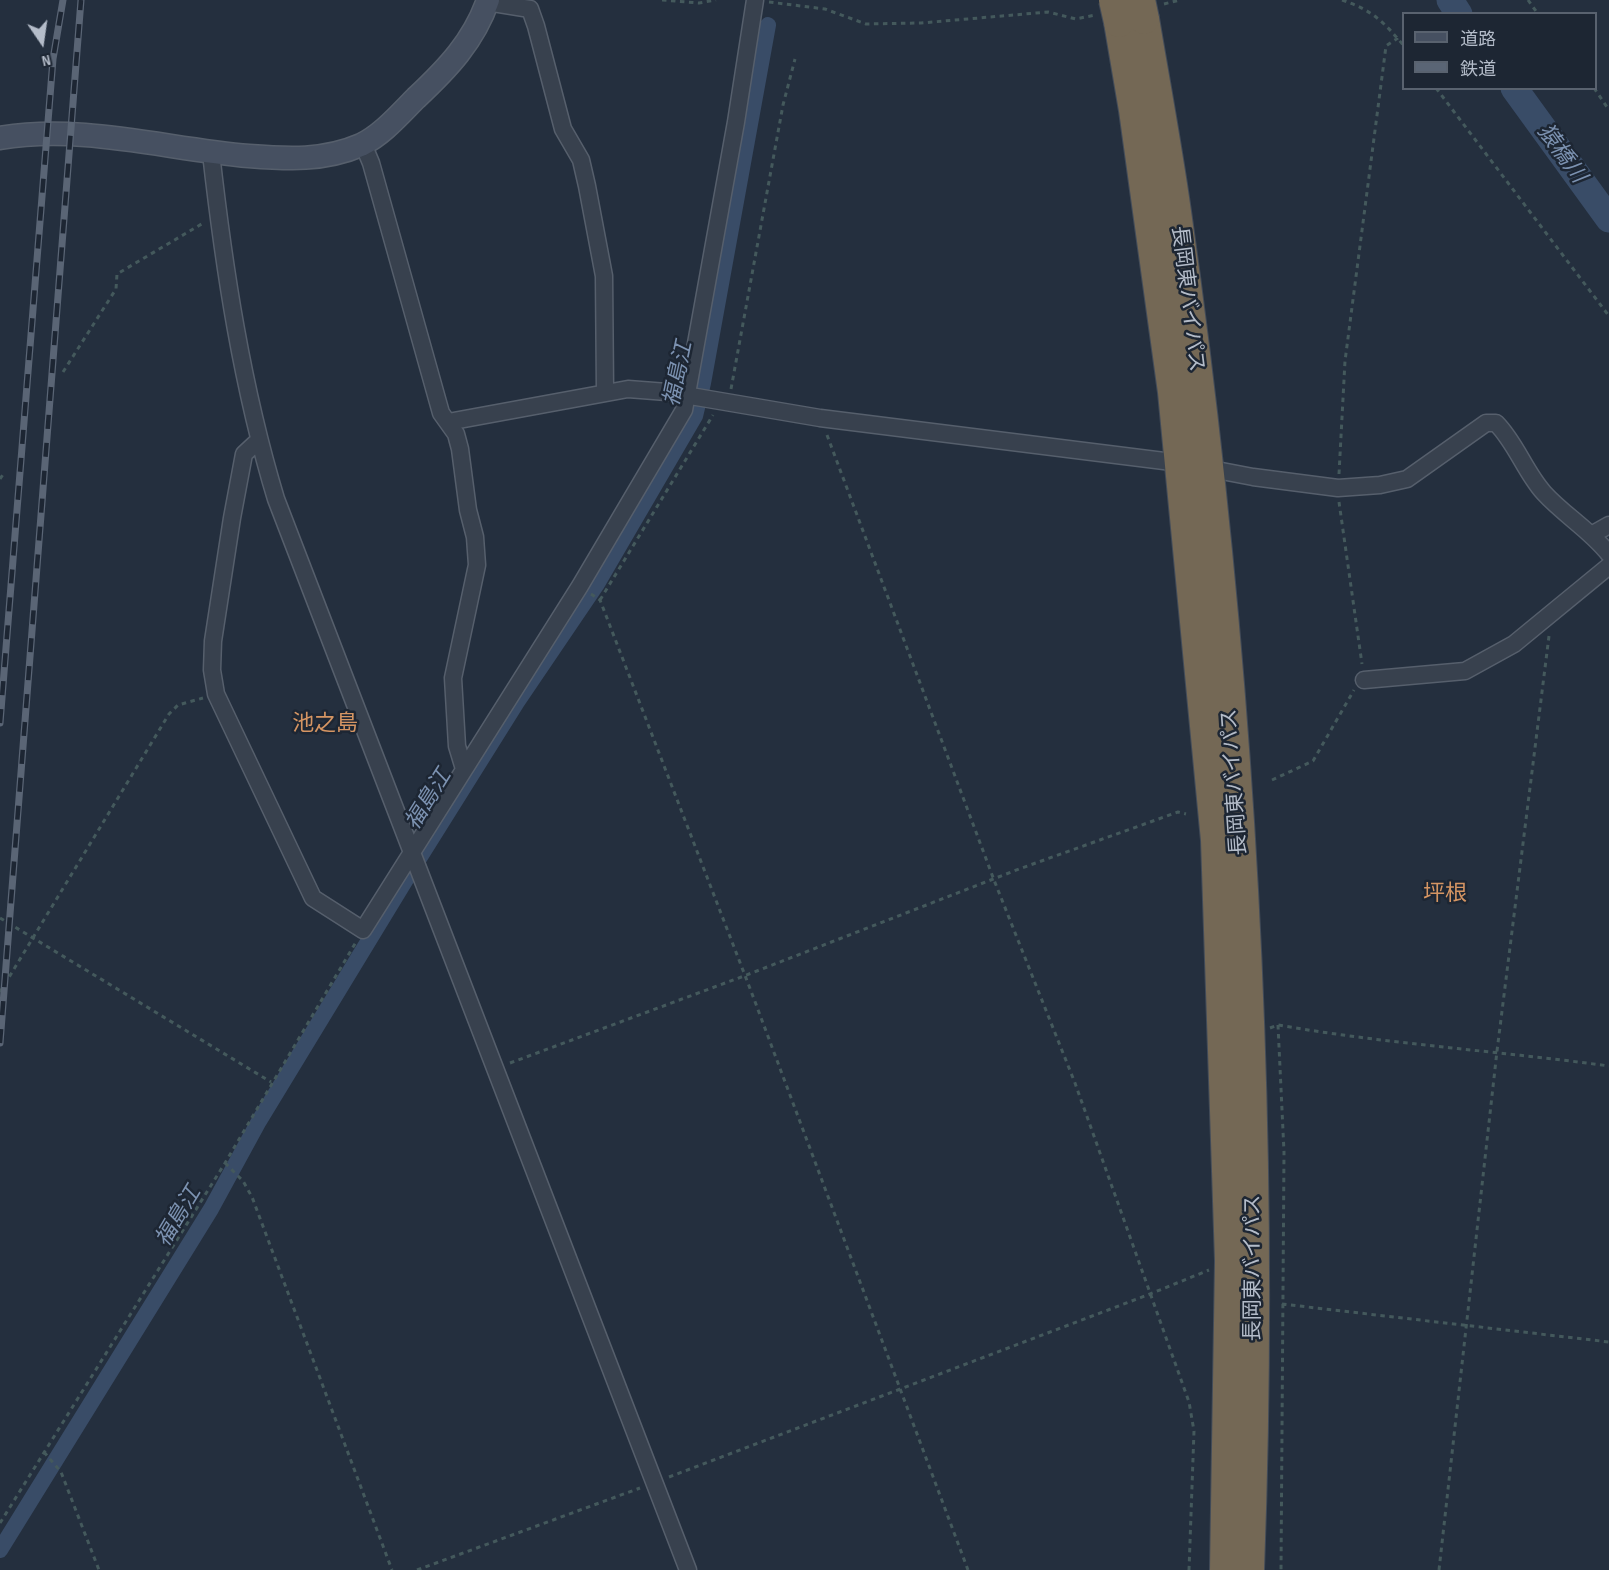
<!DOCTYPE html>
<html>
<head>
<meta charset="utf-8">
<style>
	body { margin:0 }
	#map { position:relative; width:1609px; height:1570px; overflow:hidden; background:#242f3e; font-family:"Sofia Sans Condensed","Noto Sans JP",sans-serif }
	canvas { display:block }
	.legend { position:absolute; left:1402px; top:12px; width:195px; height:78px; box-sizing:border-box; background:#1d2633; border:2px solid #59626f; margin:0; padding:8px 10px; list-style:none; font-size:18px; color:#b4bcc9 }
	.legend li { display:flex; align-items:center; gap:12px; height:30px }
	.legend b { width:30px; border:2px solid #59626f }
	.north { position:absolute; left:12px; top:12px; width:60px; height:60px; -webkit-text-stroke:4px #1d2633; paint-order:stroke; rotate:167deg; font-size:16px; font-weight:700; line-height:24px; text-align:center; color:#b4bcc9 }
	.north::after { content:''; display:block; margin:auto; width:21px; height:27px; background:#b4bcc9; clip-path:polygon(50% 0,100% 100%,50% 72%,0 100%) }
</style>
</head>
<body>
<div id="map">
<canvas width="1609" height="1570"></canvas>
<ul class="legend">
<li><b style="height:8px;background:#465061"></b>道路</li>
<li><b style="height:8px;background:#5a6575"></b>鉄道</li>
</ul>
<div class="north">N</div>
</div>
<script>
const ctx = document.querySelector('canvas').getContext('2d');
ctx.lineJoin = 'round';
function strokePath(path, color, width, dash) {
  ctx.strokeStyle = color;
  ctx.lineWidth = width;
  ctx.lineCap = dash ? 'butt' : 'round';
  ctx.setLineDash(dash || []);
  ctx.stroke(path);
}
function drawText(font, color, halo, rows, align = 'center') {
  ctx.font = font + ' "Sofia Sans Condensed","Noto Sans JP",sans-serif';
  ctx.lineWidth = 5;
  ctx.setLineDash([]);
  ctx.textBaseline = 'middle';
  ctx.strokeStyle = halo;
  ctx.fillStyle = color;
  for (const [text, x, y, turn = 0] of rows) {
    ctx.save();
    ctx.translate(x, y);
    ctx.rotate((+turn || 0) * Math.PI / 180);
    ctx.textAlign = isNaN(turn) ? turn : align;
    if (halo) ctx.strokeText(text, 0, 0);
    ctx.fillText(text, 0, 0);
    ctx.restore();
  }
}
strokePath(new Path2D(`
	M0,1550L211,1209L259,1121L408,876L517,702L597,584L695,416L703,383L768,25`), '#394c67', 16);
strokePath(new Path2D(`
	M1450,0L1459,14
	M1514,88L1609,219`), '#394c67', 27);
const street = new Path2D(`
	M487,2L530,9L536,26L563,129L581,160L587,186L604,276L605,391
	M363,144L371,163L441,413L456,434L460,449L468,510L475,537L477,565L453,678L457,746L464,769
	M211,153C224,269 242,387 276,499L688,1570
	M448,422L628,389L667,392L820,418L1180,463L1253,477L1338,488L1380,485L1407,479L1486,423H1496C1516,443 1525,472 1544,493C1564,515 1590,530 1609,554
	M258,441L244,454L232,518L213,641L212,670L216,694L313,898L363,930L580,586L684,410L736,122L755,0
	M1593,534L1609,525
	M1364,680L1465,671L1514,644L1609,566`);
const secondary = new Path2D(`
	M0,138C83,124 166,149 249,156C288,159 324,161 361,145C382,135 400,114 416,98C447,69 474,41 488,0`);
const highway = new Path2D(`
	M1144,19C1155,84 1167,148 1176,212C1240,661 1266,1117 1249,1570
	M1119,22L1134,110L1173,392L1216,840L1230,1261L1225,1570`);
strokePath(street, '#565f6c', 19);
strokePath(secondary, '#565f6c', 25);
strokePath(highway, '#434c59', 32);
strokePath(new Path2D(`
	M662,0L699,3L716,0
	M1342,0C1372,10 1384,22 1404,46
	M1528,0L1538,14
	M769,2L825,9L866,24L921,23L1048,12L1076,19L1095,15
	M1164,4L1180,0
	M1436,88L1609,316
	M1594,88L1609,110
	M63,372L116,289L117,274L205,222
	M731,389L783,105L795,59
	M827,435L994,880L1075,1083L1189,1402L1194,1431L1189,1570
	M1339,474L1345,361L1386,46L1398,38
	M0,479L4,473
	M1339,502L1362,664
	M591,594L600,600L751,991L968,1570
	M600,600L713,415
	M1272,780L1313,761L1354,690
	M0,918L271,1082
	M0,992L169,714L178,705L203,698
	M1278,1025L1284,1152L1281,1570
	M1270,1028L1278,1025C1387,1044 1499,1051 1609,1066
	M510,1063L744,976L1019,869L1178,812L1186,814
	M225,1163L243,1181L252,1197L392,1570
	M1282,1304L1609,1342
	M44,1452L61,1472L99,1570
	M669,1477L1150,1294L1209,1270
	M0,1523L225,1163L356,942
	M417,1570L640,1488
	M1439,1570L1497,1051L1549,636`), '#44595c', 3, [4.5, 4.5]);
strokePath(street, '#38414e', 16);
strokePath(secondary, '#465061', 22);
strokePath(highway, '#746855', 30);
const rail = new Path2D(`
	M0,723L53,59L63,0
	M0,1043L81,0`);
strokePath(rail, '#5a6575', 7);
strokePath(rail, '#1d2633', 4.5, [14]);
const highwayBridge = new Path2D(`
	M1114,0L1119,22
	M1140,0L1144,19`);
strokePath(highwayBridge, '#434c59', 32, []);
strokePath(highwayBridge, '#746855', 30);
drawText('21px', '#b4bcc9', '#1d2633', [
	["長岡東バイパス",1187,299,83],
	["長岡東バイパス",1235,782,-94],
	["長岡東バイパス",1254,1268,-90]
]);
drawText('italic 22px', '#7c92b1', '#1d2633', [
	["猿橋川",1561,154,54],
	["福島江",679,374,-78],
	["福島江",429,800,-58],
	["福島江",179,1217,-59]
]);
drawText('22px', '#d59563', '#1d2633', [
	["池之島",325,724],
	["坪根",1445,894]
]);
</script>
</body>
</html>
